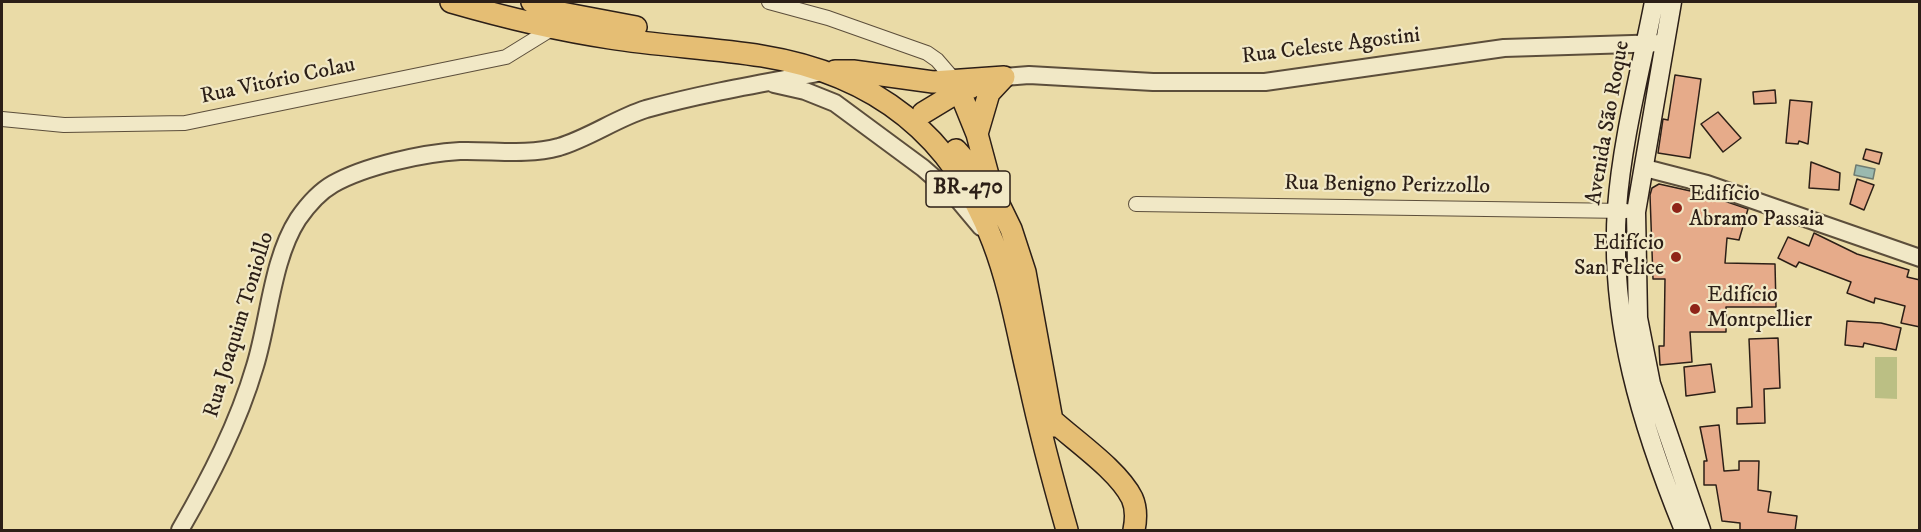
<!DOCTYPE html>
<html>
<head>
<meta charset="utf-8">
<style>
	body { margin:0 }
	#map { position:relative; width:1921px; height:532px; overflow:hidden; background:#eadba7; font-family:"IM FELL DW Pica",serif }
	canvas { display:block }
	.frame { position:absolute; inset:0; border:3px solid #2c1f17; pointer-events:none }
</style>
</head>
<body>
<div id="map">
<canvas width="1921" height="532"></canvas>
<div class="frame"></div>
</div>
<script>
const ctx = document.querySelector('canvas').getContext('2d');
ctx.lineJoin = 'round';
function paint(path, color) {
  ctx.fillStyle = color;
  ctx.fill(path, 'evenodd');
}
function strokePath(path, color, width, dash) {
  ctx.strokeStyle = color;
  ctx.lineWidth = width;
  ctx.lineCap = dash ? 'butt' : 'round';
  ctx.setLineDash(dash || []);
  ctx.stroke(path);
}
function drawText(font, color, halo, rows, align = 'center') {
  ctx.font = font + ' "IM FELL DW Pica",serif';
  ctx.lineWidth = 4.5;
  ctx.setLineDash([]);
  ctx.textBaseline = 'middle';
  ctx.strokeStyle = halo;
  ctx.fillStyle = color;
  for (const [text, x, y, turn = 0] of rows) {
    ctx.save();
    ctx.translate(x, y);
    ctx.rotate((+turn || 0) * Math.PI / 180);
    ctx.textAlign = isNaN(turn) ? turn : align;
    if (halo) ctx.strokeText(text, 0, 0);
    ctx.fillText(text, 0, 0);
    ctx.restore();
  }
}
paint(new Path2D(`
	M1875,357H1897V399L1875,398Z`), '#bbbf84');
const water = new Path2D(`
	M1856,165L1875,169L1873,179L1854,175Z`);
paint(water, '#9ab9af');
strokePath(water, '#6e7b72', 1.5);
const building = new Path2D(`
	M1675,75L1701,79L1690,158L1658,153L1663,119L1668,120Z
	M1775,90L1776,103L1754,104L1753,92Z
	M1790,100L1812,102L1808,144L1799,141L1798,144L1786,143Z
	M1718,112L1741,138L1723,152L1701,124Z
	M1866,149L1882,153L1879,164L1863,159Z
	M1811,162L1840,173L1839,190L1809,188Z
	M1857,179L1874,185L1864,210L1850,204Z
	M1659,184L1704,194L1748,209L1739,240L1727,238L1725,263L1775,264L1776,307H1726V332H1690L1692,362L1660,365L1659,346H1664L1665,279H1653L1650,195L1652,188Z
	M1814,233L1857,254L1909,270L1907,277L1920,280V327L1901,323L1905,306L1875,298L1874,303L1847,293L1851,282L1799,262L1796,267L1778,258L1788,237L1809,246Z
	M1847,321L1881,323L1901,328L1896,350L1864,343L1863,347L1845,345Z
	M1778,338L1780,388L1764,389L1765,423L1737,424V408L1752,407L1749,339Z
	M1711,364L1715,392L1686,396L1684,367Z
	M1719,425L1724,471L1739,470V461H1759L1758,490L1771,492L1768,512L1797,516L1795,531H1740V523L1722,521L1716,485H1704V461H1707L1700,427Z`);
paint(building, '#e6ab8a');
strokePath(building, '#2c1f17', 1.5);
const minor = new Path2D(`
	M769,2L828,18L927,53L937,60L956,82
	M2,119L64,125L185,123L506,57L553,28
	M1136,204L1626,211`);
const tertiary = new Path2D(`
	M1004,77L1029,75L1153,82H1265L1504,48L1664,43
	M774,84L805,91L835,103L923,168L955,196L981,227
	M1645,168L1707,184L1920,258
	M180,530C210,478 238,424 255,366C269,321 272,259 298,219C307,206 319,192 333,184C365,166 423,153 460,151C493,150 526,156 559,147C589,138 617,118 646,109C704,93 764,83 823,72`);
const secondary = new Path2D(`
	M1654,2C1641,69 1622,139 1617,208C1609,321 1642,427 1684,530
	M1672,2L1636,212L1638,318L1651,384L1701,530`);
const trunk = new Path2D(`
	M451,2C503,17 556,30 610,38C660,46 712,48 762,56C874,74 953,135 993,242C1010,286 1018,335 1029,381C1040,432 1053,481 1067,530
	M532,2L551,11L636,27
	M835,71H853L933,82L1004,77
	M956,82L977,134L992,190L1011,229L1025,272L1053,426
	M923,113L961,90L972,87
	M977,134L989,93L1004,77
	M956,150L992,190
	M1051,419C1075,441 1118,470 1132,498C1137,509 1136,520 1134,530`);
strokePath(minor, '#5c4e3b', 16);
strokePath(tertiary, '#5c4e3b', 20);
strokePath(secondary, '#2c1f17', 21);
strokePath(trunk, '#2c1f17', 24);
strokePath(minor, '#f1e8c6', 14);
strokePath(tertiary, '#f1e8c6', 16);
strokePath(secondary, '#f1e8c6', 18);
strokePath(trunk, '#e5be74', 21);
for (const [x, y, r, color] of [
	[1677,208,6,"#8f2418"],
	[1676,257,6,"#8f2418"],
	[1695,309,6,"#8f2418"]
]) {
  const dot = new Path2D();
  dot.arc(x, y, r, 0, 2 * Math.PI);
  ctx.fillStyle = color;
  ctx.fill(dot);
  strokePath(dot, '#f1e8c6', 2);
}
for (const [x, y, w] of [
	[968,189,84]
]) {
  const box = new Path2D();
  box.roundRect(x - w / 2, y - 18, w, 36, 4.5);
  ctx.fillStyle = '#f1e8c6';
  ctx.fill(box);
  strokePath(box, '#2c1f17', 1.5);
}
drawText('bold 21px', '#2c1f17', null, [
	["BR-470",968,189]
]);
drawText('22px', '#2c1f17', '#f1e8c6', [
	["Rua Celeste Agostini",1331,47,-7],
	["Rua Vitório Colau",278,82,-12],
	["Avenida São Roque",1609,123,-80],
	["Rua Benigno Perizzollo",1387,186,1],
	["Rua Joaquim Toniollo",240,325,-73]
]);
drawText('22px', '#2c1f17', '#f1e8c6', [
	["Edifício",1689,195],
	["Abramo Passaia",1689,220],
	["Edifício",1664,244,"right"],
	["San Felice",1664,269,"right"],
	["Edifício",1707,296],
	["Montpellier",1707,321]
], 'left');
</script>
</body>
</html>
